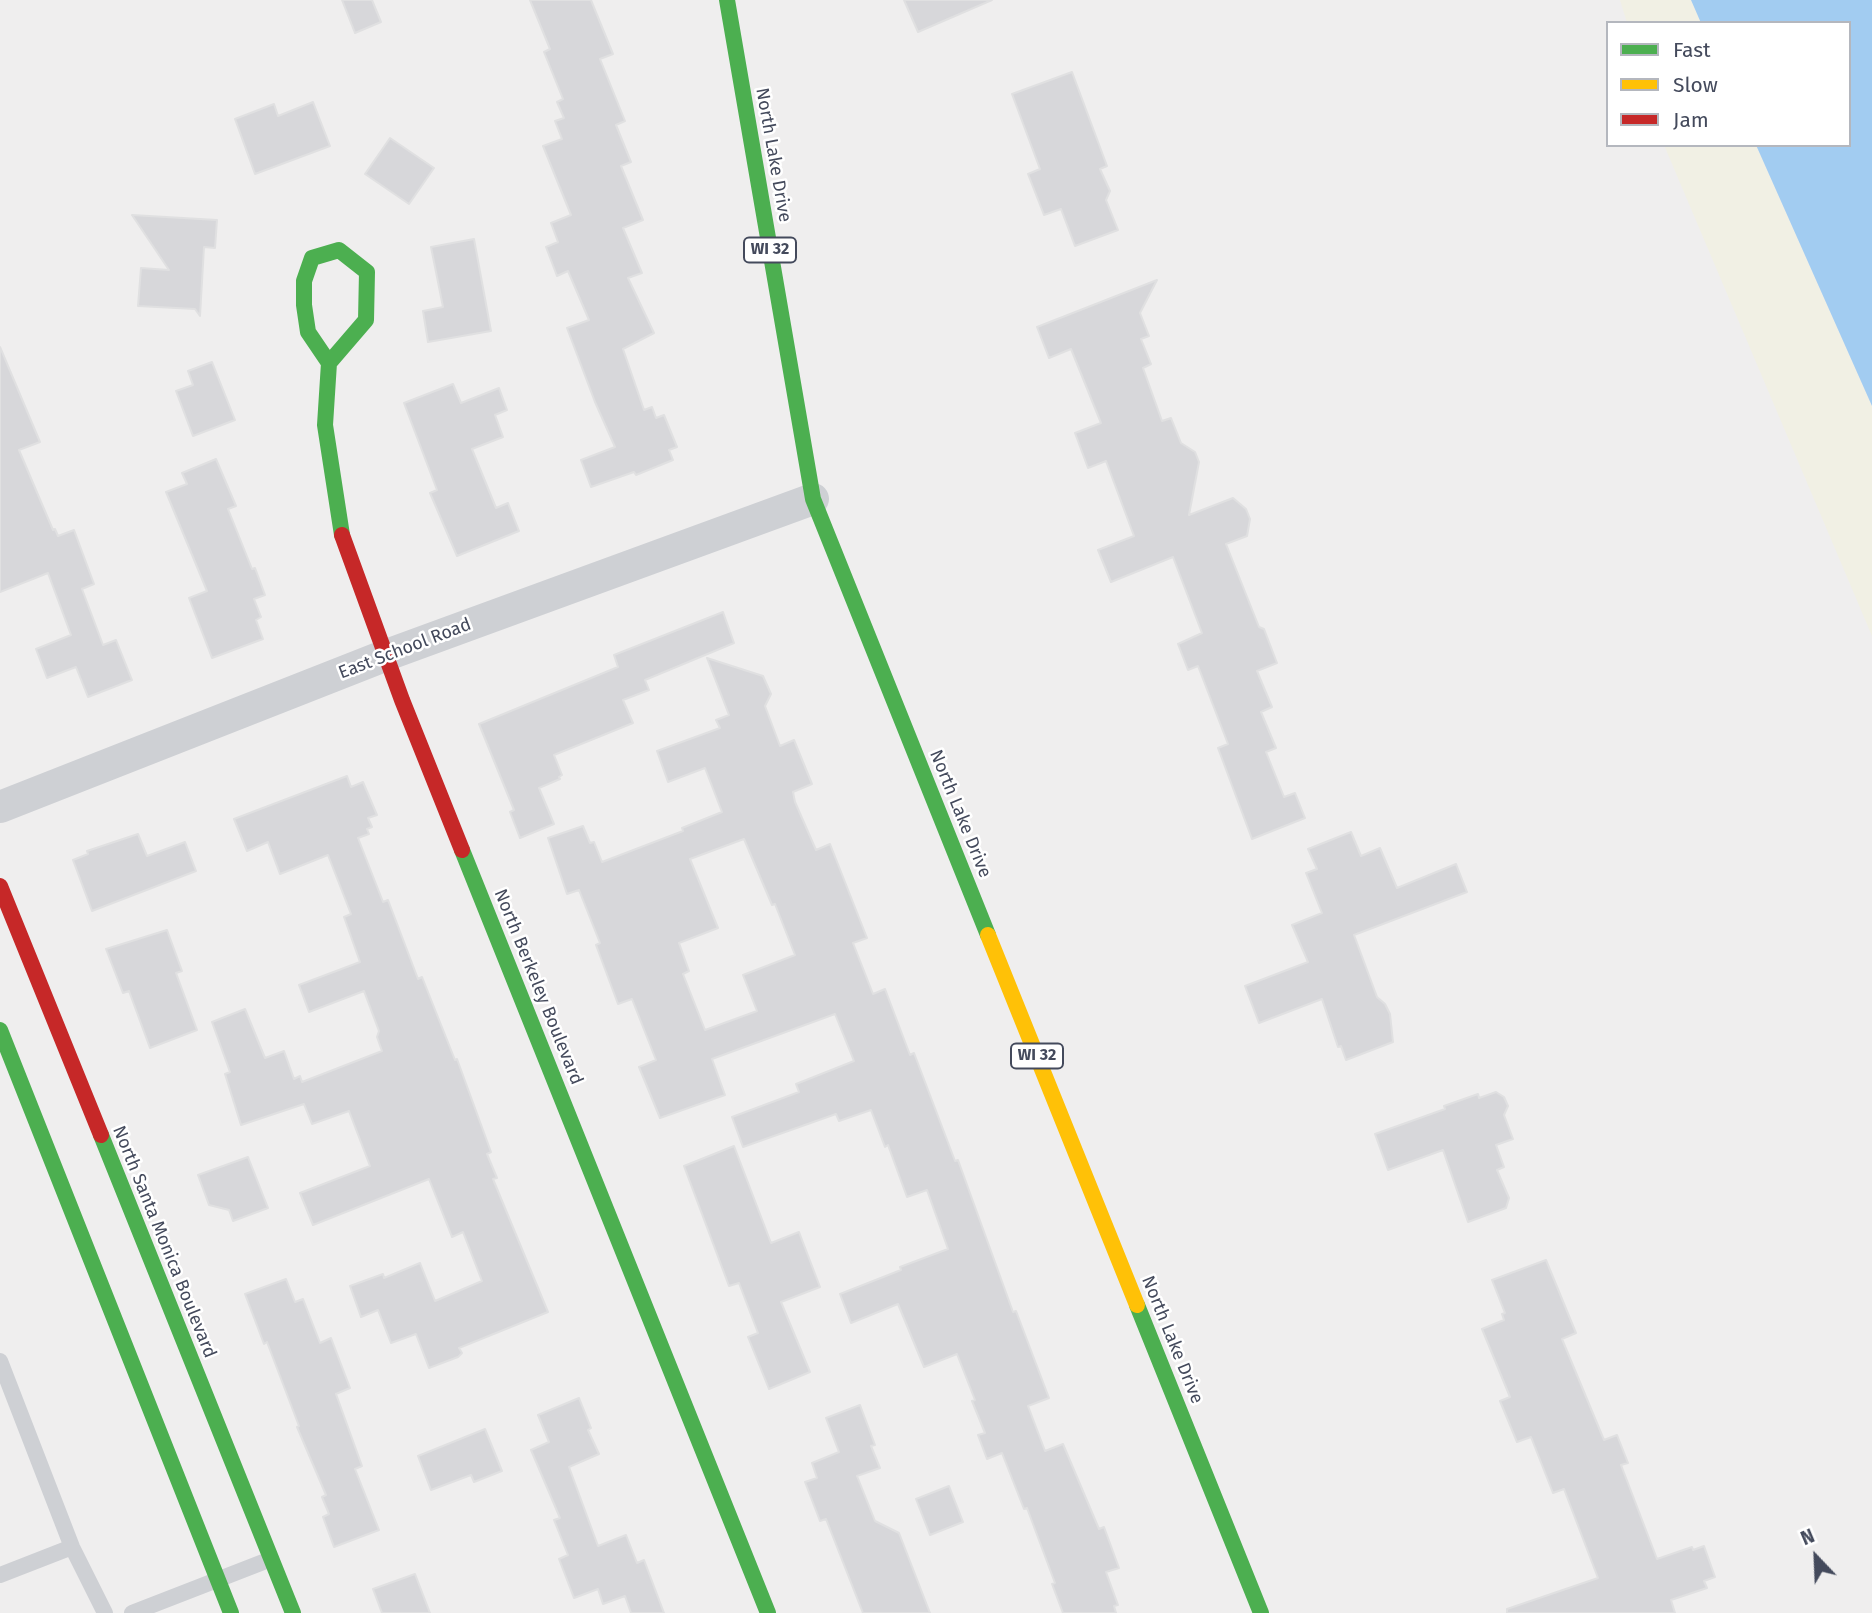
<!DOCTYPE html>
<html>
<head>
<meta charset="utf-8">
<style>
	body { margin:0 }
	#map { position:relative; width:1872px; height:1613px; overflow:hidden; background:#efeeee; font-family:"Fira Sans",sans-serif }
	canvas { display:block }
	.legend { position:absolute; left:1606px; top:21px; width:245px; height:126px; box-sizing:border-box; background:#fff; border:2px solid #b4b7be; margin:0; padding:9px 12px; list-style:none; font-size:21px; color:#444a5c }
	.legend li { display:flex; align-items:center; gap:14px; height:35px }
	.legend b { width:35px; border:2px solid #b4b7be }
	.north { position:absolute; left:1781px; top:1522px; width:70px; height:70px; -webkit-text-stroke:5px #fff; paint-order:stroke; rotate:337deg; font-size:19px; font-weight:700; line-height:28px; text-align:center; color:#444a5c }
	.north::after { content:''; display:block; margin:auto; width:24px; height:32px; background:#444a5c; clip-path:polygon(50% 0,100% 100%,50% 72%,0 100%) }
</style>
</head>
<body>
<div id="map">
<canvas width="1872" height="1613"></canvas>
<ul class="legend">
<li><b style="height:9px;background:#4caf50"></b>Fast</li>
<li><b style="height:9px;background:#ffc107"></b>Slow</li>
<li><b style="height:9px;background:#c62828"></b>Jam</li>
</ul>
<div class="north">N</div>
</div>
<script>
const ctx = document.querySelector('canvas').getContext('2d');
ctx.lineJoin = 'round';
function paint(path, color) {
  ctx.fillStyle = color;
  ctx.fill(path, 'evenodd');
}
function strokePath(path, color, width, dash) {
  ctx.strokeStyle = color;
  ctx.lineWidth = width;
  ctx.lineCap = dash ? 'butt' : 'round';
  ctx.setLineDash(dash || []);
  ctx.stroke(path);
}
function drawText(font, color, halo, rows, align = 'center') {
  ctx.font = font + ' "Fira Sans",sans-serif';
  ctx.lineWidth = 5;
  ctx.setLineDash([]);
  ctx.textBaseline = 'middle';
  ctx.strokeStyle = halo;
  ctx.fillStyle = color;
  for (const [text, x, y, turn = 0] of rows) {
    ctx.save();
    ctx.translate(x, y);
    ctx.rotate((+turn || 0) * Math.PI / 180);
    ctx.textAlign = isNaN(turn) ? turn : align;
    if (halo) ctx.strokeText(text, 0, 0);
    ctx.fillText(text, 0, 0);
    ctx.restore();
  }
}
paint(new Path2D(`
	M1620,0H1691L1701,23H1627Z
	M1664,145H1756L1872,406V636Z`), '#f1f0e4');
paint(new Path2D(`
	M1691,0H1872V406L1756,145H1849V23H1701Z`), '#a2ccf1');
const building = new Path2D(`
	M342,0H372L381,22L355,33Z
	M530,0H591L613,54L600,59L625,121L616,125L631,162L621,166L643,220L623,228L642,273L628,278L654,333L623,349L644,410L652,407L656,418L664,415L677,447L669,450L673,460L636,475L634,472L591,487L581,460L615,447L595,402L567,328L589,320L568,271L557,276L546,247L558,242L551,223L571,215L543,146L562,139L555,121L564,118L557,102L563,99L544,52L550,49Z
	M904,0H992L918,32Z
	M1072,72L1107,166L1100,169L1110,191L1106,200L1118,230L1075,246L1061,209L1044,215L1028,174L1040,169L1012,94Z
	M313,102L330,146L255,174L235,119L274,104L278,116Z
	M390,138L434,168L409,204L365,174Z
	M132,215L217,220L215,248L204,247L200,316L195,309L138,306L141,268L169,270Z
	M474,239L491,331L428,342L423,311L443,307L431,247Z
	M1157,280L1140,313L1149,336L1141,339L1151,364L1143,368L1162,421L1171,418L1181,443L1195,452L1199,462L1189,515L1233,498L1246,509L1250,519L1247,536L1226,544L1259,627L1264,629L1277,663L1257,671L1272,707L1261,712L1276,748L1266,752L1284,797L1295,793L1305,818L1252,839L1218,748L1228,744L1198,666L1188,670L1178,644L1202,633L1173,557L1111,582L1098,550L1134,536L1106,461L1088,468L1075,433L1101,423L1071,349L1049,358L1037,327Z
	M0,347L40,442L19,450L53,530L55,529L58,536L74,530L94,584L82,589L103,645L116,640L132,680L88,697L76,667L47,678L36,649L71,635L48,573L0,592Z
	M212,362L235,420L193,436L176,391L193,385L188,371Z
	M453,384L461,403L499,388L507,410L495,415L503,437L472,449L496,508L508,503L519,531L457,556L430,493L437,490L404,403Z
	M216,459L236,506L228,509L252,569L255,568L265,595L254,599L261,617L256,620L263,639L212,658L189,598L207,591L166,492L187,484L182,473Z
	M723,612L734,643L645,680L649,690L623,700L633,723L554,755L562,775L559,777L560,779L539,788L554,824L520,838L510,812L514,810L479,724L618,667L614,655Z
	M707,658L763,676L771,694L765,706L780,746L794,740L812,784L793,792L795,802L816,850L830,844L867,938L853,943L873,994L885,989L910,1055L914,1053L955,1161L958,1160L1013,1312L1016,1311L1049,1398L1028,1406L1045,1451L1063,1444L1099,1529L1104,1527L1119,1568L1106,1572L1118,1605L1114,1606L1116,1613H1063L1052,1584L1055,1583L1027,1508L1024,1509L1002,1453L987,1459L978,1435L985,1433L972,1401L975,1400L957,1354L924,1367L898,1304L851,1323L840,1294L901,1270L900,1267L948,1249L927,1190L907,1197L888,1145L885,1147L871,1110L839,1121L836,1114L743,1147L732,1117L799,1092L796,1084L854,1061L835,1014L712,1059L725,1095L660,1118L639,1067L656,1060L632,999L618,1004L596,945L600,943L579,890L567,894L548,838L583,826L590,843L594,842L602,862L683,831L682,828L722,812L705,768L668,782L657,751L720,728L716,720L729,715ZM744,839L772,905L775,904L795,955L743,975L757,1011L705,1030L683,974L689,971L679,943L718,928L690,859Z
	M347,776L351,787L363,782L377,815L368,818L372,827L367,829L369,834L358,838L383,902L388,900L418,979L422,977L455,1060L457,1059L491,1152L487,1154L497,1178L493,1179L548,1312L459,1348L462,1353L458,1357L429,1368L416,1334L391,1343L378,1310L361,1317L350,1286L383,1274L384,1278L420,1263L435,1301L482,1281L463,1232L452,1237L429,1179L313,1225L300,1193L370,1166L349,1111L312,1124L304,1104L241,1125L225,1074L230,1072L212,1022L245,1009L265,1058L284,1051L294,1079L300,1076L302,1082L382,1051L377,1037L379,1031L364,991L309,1012L299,985L360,962L344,917L351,914L328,855L280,874L268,842L247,851L234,819Z
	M1351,832L1361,856L1380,848L1397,888L1456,864L1467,892L1354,935L1377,997L1385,1004L1390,1014L1393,1042L1346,1060L1341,1046L1338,1047L1322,999L1259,1023L1245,986L1308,962L1292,925L1322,913L1306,873L1317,869L1308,849Z
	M138,834L147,856L185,842L196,871L92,911L73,860L88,854L87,851Z
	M167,930L182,971L176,973L197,1030L150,1048L129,991L123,993L106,949Z
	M1496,1092L1504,1097L1508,1106L1504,1115L1513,1139L1496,1145L1504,1167L1497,1170L1509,1198L1506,1208L1468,1222L1443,1150L1388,1170L1375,1134L1445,1109L1444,1106L1478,1094L1479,1098Z
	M734,1146L771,1243L799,1232L820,1287L781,1302L810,1372L769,1389L748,1337L758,1333L739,1283L729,1286L684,1166Z
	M248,1157L268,1208L233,1221L229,1210L209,1205L198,1175Z
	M1546,1260L1576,1333L1562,1339L1604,1440L1617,1435L1628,1463L1621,1465L1657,1559L1692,1547L1693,1550L1704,1546L1715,1577L1704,1581L1707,1588L1671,1600L1675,1613H1507V1609L1598,1578L1564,1489L1553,1493L1531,1437L1517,1442L1500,1401L1510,1397L1482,1329L1504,1320L1502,1314L1505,1313L1492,1280Z
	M286,1279L295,1302L303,1299L320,1343L331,1338L350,1388L336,1394L362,1466L355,1469L379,1530L334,1547L323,1517L329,1514L322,1497L326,1495L297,1427L299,1426L267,1342L264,1344L245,1294Z
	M579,1398L591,1428L588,1430L599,1454L569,1467L598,1546L626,1535L637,1563L644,1560L664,1613H631L625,1596L603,1604L598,1589L574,1598L559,1559L568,1555L554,1520L560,1518L531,1450L549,1442L538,1415Z
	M860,1405L875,1445L871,1446L880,1468L857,1476L875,1521L899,1533L930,1613H863L826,1519L820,1521L805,1482L817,1478L812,1463L839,1452L826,1418Z
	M485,1429L502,1471L474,1482L471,1475L431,1490L418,1456Z
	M949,1486L963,1522L930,1535L916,1499Z
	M415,1574L430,1613H382L373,1589Z`);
paint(building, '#d7d7da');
strokePath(building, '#e0e0e1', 2);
strokePath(new Path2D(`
	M0,1361L72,1547L105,1613
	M0,1575L72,1547
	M132,1613L271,1559`), '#ced0d4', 16);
strokePath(new Path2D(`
	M0,807L384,656L813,499`), '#ced0d4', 32);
strokePath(new Path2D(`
	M727,0L813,499L988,935
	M329,363L366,320L367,272L339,250L312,258L304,281V305L308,332L329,363L325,425L342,535
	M462,850L768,1613
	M0,1030L231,1613
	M101,1135L293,1613
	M1137,1305L1261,1613`), '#4caf50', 16);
strokePath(new Path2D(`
	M988,935L1137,1305`), '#ffc107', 16);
strokePath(new Path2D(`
	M342,535L402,700L462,850
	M0,886L101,1135`), '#c62828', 16);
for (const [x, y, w] of [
	[770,250,52],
	[1037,1056,52]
]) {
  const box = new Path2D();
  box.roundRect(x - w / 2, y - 12.5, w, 25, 5);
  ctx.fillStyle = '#fff';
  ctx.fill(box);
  strokePath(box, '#444a5c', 2);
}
drawText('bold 16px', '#444a5c', null, [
	["WI 32",770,250],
	["WI 32",1037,1056]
]);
drawText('18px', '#444a5c', '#fff', [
	["North Lake Drive",773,155,80],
	["East School Road",405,649,-21],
	["North Lake Drive",960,814,68],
	["North Berkeley Boulevard",538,987,68],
	["North Santa Monica Boulevard",164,1242,68],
	["North Lake Drive",1172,1340,68]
]);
</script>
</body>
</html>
